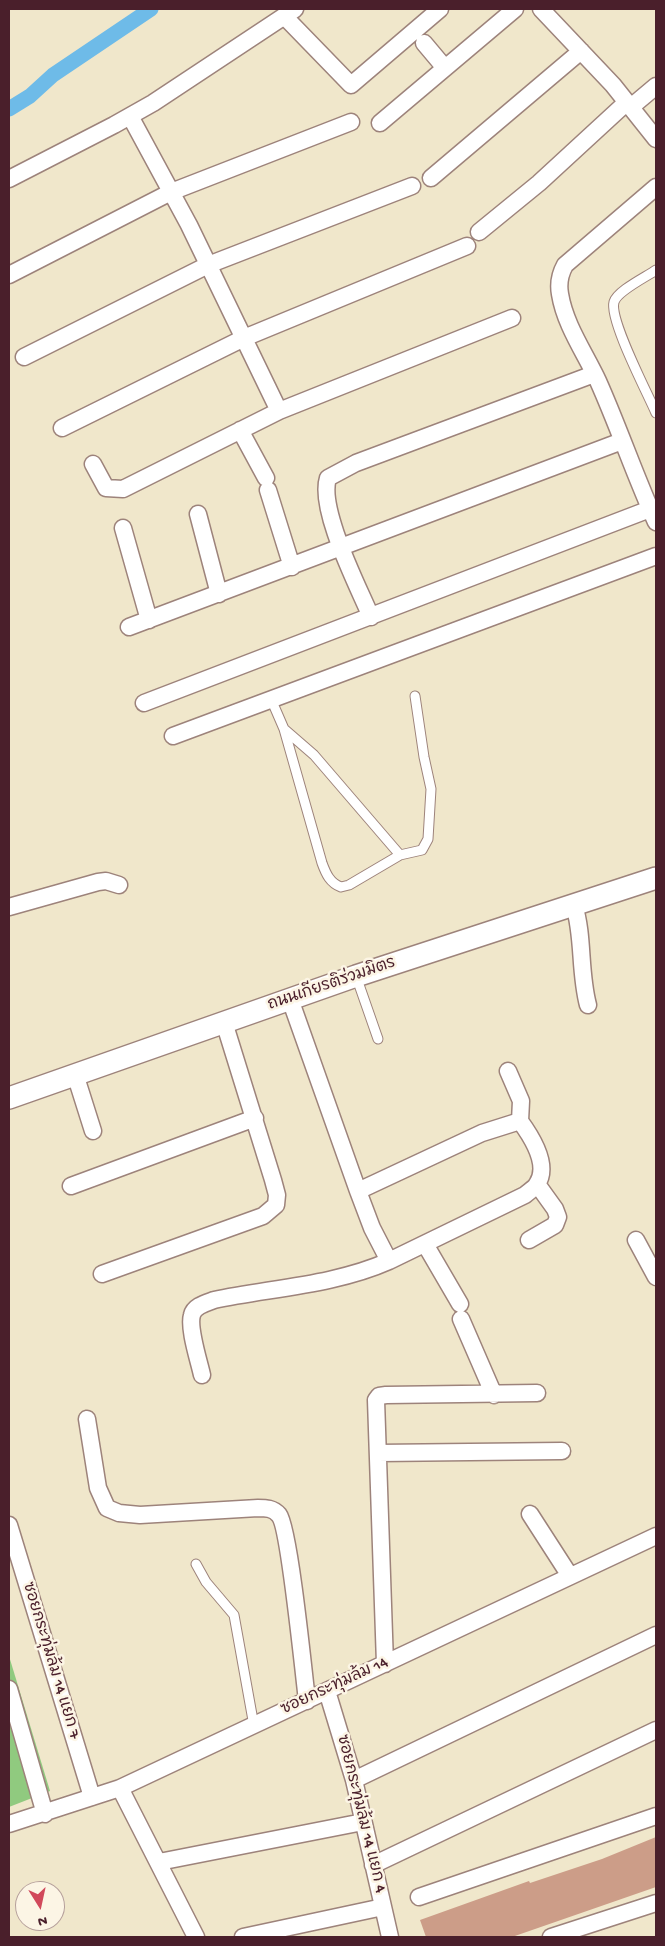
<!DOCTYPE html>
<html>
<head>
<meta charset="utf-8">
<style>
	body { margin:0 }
	#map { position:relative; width:665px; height:1946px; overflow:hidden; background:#f0e7cb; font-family:"Gochi Hand",sans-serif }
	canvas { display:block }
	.frame { position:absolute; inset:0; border:10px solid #4a1f2b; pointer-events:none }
	.north { position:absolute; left:15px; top:1881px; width:50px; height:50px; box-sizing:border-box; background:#fcf5e5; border:1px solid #b59f9b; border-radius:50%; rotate:170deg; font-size:14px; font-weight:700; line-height:20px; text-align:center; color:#4a1f2b }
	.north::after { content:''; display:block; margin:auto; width:18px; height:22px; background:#d1495b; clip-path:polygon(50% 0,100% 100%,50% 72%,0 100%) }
</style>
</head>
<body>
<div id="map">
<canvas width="665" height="1946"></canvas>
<div class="frame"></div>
<div class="north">N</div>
</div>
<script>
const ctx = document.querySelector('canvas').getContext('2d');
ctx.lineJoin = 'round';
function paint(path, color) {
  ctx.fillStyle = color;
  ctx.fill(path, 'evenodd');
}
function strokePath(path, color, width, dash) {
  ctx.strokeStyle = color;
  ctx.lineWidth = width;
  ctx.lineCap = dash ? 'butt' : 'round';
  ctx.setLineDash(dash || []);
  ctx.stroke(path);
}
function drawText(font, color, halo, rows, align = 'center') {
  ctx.font = font + ' "Gochi Hand","Playpen Sans Thai",sans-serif';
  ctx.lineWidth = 5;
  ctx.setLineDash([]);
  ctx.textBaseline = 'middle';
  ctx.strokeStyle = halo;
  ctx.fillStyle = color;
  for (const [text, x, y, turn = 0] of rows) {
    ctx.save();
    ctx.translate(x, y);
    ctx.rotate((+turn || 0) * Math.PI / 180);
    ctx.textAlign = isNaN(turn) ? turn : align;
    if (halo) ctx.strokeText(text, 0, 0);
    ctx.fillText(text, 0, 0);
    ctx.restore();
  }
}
paint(new Path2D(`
	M9,1656L50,1791L9,1807Z`), '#90ca7f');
strokePath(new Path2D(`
	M9,109L30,96L53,75L151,9`), '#6ebbe8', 15);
paint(new Path2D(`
	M656,1837V1887L512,1937H426L420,1920L529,1881L530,1883L602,1859Z`), '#cc9d88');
const service = new Path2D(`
	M656,270C646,277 617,291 614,302C609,320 648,394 656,413
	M271,699L284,729L314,755L400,855L422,850L428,839L431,789L424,757L415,696
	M284,729L322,863C326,874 330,883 341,887L349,885L400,855
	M356,976L378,1039
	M196,1564L206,1582L234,1615L254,1726`);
const minor = new Path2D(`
	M541,9L613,85L656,139
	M284,16L351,85L440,9
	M424,43L445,68
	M631,107L656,86
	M380,123L515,9
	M431,178L581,51
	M9,179L114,125L153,103L295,9
	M656,187L565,265C560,274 558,283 560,294C565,325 585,353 598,381C619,428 635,476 656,522
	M479,232L539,183L627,102
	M9,275L171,192L351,122
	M24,357L208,265L412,186
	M279,411L512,318
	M62,428L244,338L467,246
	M240,430L266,478
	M93,464L106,488L123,489L279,411L189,225L130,116
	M268,490L292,567
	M198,514L219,594
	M123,528L149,620
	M371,617C358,586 318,509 328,478L356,463L594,374
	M129,627L622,441
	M144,703L650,509
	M173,736L656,556
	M574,905C584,937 579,971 588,1005
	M9,907L98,882L106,881L119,885
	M508,1071L521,1101L520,1121
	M75,1074L93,1131
	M71,1186L255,1118
	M358,1191L482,1133L520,1121C531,1136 550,1165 537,1184C535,1188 528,1192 525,1195L389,1261
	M529,1240L555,1225L558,1217L555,1209L537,1184
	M636,1240L656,1277
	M425,1244L460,1304
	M102,1274L263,1216L276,1205L277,1195L273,1180L224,1022
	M461,1319L494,1395
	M202,1375C199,1361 188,1328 192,1315C194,1306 206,1303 214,1300C272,1288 335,1285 389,1261L372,1228L358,1191L290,999
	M87,1419L98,1488L107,1508L119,1513L140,1515L258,1508C266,1508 273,1508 279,1515C289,1527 304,1675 307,1701
	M378,1453L562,1451
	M530,1514L570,1576
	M9,1525L92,1797
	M385,1664L376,1400L379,1396L386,1395L537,1393
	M9,1689L45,1814
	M327,1691L354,1780L390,1937
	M354,1780L656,1635
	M120,1788L196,1937
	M9,1824L120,1788L656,1536
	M159,1862L363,1822
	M373,1865L656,1730
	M419,1897L656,1816
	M243,1937L383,1907
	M551,1937L656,1903`);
const tertiary = new Path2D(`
	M9,1098L356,976L656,878`);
strokePath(service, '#9d837b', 11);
strokePath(minor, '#9d837b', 19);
strokePath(tertiary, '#9d837b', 24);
strokePath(service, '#fff', 9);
strokePath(minor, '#fff', 16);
strokePath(tertiary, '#fff', 21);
drawText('16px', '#4a1f2b', '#fcf5e5', [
	["ถนนเกียรติร่วมมิตร",332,985,-19],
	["ซอยกระทุ่มล้ม 14 แยก 7",50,1661,73],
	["ซอยกระทุ่มล้ม 14",335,1687,-25],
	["ซอยกระทุ่มล้ม 14 แยก 4",360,1814,76]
]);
</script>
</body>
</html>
